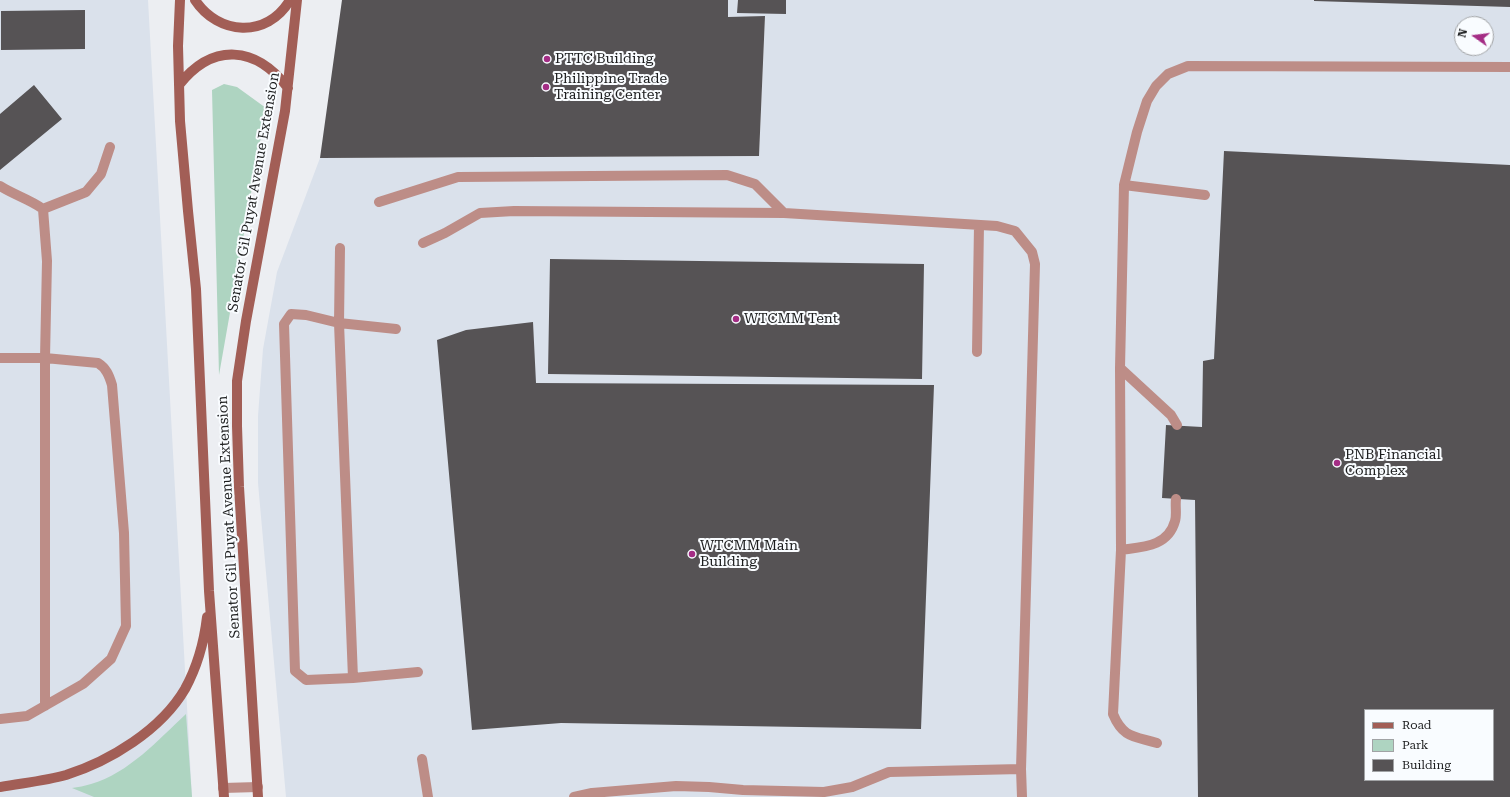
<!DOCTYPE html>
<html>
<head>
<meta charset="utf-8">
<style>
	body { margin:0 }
	#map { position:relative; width:1510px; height:797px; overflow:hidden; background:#eceef2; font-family:"Roboto Serif",serif }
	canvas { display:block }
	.legend { position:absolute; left:1364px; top:709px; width:130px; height:72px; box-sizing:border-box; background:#f9fcff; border:1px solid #a1a3a5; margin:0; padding:5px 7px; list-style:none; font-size:12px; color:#1c1d1e }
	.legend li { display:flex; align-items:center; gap:8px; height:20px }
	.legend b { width:20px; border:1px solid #a1a3a5 }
	.north { position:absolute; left:1454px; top:16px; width:40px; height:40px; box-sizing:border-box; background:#f9fcff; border:1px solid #a1a3a5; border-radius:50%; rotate:284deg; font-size:11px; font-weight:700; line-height:16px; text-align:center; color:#1c1d1e }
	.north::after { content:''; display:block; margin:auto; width:14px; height:18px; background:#a42d85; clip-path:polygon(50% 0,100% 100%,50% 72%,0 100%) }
</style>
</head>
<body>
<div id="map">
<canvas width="1510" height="797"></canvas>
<ul class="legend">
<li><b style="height:5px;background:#a25e56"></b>Road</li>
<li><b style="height:11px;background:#aed4c1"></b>Park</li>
<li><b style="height:11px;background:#565355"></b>Building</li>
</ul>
<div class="north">N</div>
</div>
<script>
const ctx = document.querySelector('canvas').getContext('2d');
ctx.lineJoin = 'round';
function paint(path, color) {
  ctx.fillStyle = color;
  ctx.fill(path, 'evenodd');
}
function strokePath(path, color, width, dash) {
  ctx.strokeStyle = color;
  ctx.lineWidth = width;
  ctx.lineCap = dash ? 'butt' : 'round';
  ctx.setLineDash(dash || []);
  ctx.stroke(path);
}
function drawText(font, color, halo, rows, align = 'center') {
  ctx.font = font + ' "Roboto Serif",serif';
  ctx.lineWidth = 4;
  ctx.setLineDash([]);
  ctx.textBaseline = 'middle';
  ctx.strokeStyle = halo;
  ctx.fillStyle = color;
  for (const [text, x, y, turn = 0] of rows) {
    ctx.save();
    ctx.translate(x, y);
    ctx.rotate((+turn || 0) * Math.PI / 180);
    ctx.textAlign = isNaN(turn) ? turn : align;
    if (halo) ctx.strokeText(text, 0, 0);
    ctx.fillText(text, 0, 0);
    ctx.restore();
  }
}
paint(new Path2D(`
	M0,0H148L192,797H0Z
	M728,0H1510V797H286L258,483V416L263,349L277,272L320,158L759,156L765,17H728ZM1462,24H1486V48H1462ZM1365,710H1493V780H1365Z`), '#dae1eb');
paint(new Path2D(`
	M224,84L237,87L266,108L219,375L212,90Z
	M186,714L192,797H94L72,788C78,787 85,786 91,784C129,773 158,740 186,714Z`), '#aed4c1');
paint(new Path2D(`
	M342,0H728V17L765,16L759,156L320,158Z
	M738,0H786V14L737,13Z
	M1314,0H1510V7L1314,1Z
	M85,10V49L1,50V11Z
	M34,85L62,119L0,170V114Z
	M1224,151L1510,165V797H1198L1195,500L1162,498L1166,425L1202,427L1203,361L1214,359ZM1365,710H1493V780H1365Z
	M550,259L924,264L922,379L548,374Z
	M533,322L536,383L934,385L921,729L561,723L472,730L437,340L466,330Z`), '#565355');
strokePath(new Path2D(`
	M1124,185L1205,195
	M0,186C14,195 29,199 43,209L47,261L45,358H0
	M379,202L458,177L727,175L755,184L784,213
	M43,209L86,192L101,174L110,147
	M423,243L445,233L480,213L514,211L784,213L997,226L1015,231L1032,252L1035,264L1021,769L1022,797
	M340,248L339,323L396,329
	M291,314L306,315L339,323L353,678L306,680L295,671L284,324Z
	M977,352L979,225
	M1120,368L1171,415L1177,425
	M1121,550C1142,547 1168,547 1175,521C1177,515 1175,506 1176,499
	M353,678L418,672
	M0,719L27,716L83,684L111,659L126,626L124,533L112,385C109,375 106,368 98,363L45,358V706
	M1157,743C1134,736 1123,738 1113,714L1121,550L1120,368L1124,185L1137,132L1147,101L1156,86L1168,74L1188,66L1510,67
	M422,759L428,797
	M223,788L258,787
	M574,797L592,793L676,786L709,787L743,790L824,792L852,787L889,772L1021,769`), '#bd8d87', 10);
strokePath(new Path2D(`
	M180,0L178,46L180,121L188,211L196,289L209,591L224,797
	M195,0C218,35 267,39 290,0
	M179,85C213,42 256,46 288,88
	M0,787C22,783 45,781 66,775C110,761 161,730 185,689C197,667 204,643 207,617
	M258,797L239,487L237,426V381L246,321L285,111L297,0`), '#a25e56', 10);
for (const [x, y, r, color] of [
	[547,59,4,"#a42d85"],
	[546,87,4,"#a42d85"],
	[736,319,4,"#a42d85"],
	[1337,463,4,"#a42d85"],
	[692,554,4,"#a42d85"]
]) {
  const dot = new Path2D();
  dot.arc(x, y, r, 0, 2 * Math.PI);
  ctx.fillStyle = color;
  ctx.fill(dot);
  strokePath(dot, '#f9fcff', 1.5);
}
drawText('14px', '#1c1d1e', '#f9fcff', [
	["PTTC Building",555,59],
	["Philippine Trade",554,79],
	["Training Center",554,95],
	["WTCMM Tent",744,319],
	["PNB Financial",1345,455],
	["Complex",1345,471],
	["WTCMM Main",700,546],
	["Building",700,562]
], 'left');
drawText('14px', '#1c1d1e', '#f9fcff', [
	["Senator Gil Puyat Avenue Extension",254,192,-80],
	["Senator Gil Puyat Avenue Extension",229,517,-93]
]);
</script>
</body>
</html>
